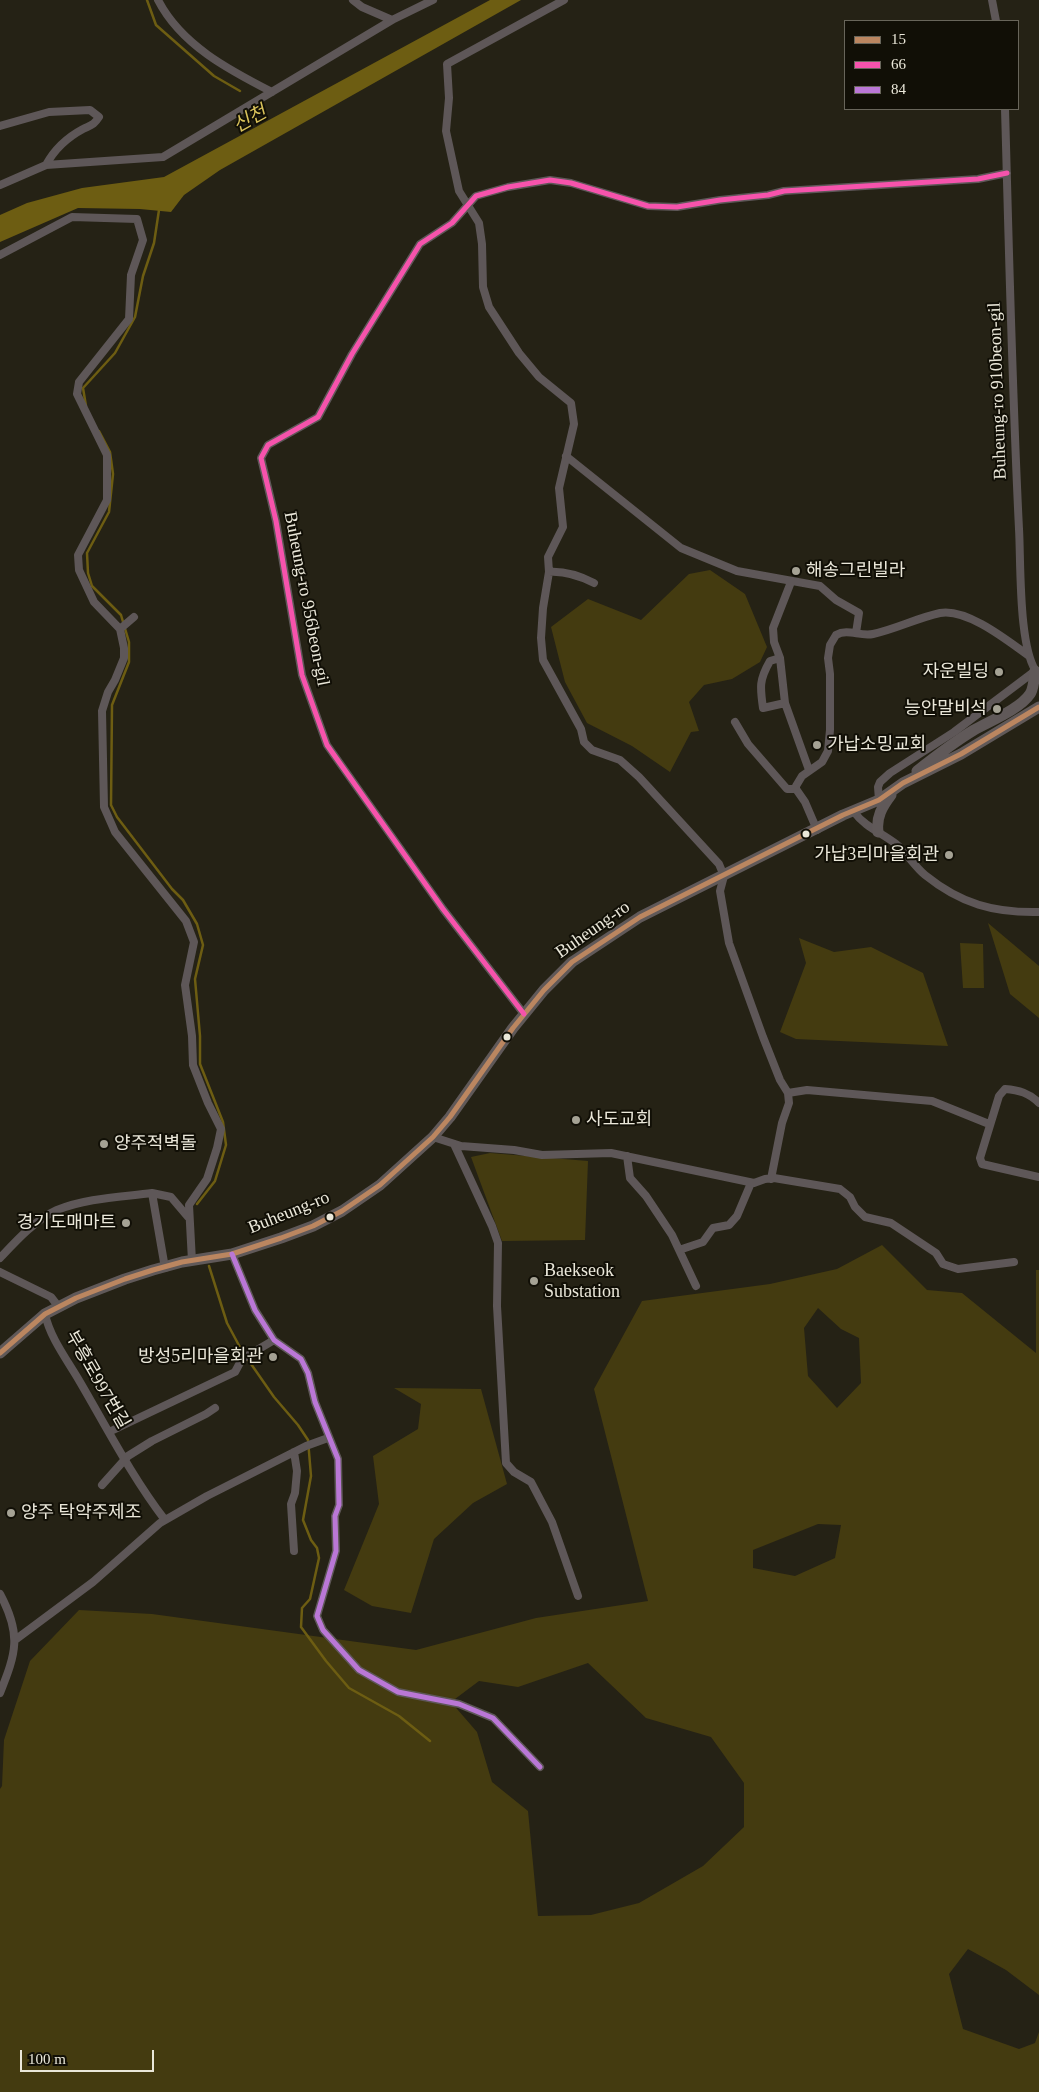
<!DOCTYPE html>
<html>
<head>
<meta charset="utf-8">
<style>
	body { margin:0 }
	#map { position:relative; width:1039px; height:2092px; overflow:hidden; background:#252215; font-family:"Times New Roman",serif }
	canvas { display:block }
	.legend { position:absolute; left:844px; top:20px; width:175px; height:90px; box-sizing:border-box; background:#110f06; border:1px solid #68655a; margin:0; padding:6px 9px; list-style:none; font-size:15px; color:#eae7d9 }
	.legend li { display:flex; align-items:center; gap:10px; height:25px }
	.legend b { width:25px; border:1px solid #68655a }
	.scale { position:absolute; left:20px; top:2050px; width:134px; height:22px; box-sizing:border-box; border:2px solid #eae7d9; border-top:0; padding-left:6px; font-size:15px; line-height:18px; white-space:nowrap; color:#eae7d9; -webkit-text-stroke:4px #110f06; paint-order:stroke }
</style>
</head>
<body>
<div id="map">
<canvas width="1039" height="2092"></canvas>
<ul class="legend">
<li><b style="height:6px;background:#bb8660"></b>15</li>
<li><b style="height:6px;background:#f653ac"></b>66</li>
<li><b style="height:6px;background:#ba77d6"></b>84</li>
</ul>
<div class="scale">100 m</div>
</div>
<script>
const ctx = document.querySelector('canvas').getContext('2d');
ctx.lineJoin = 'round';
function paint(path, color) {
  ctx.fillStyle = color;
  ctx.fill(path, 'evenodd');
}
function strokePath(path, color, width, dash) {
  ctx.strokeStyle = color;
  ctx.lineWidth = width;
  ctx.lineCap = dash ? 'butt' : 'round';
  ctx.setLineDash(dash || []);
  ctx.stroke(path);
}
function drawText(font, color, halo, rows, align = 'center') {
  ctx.font = font + ' "Times New Roman","Noto Sans KR",serif';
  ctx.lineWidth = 4;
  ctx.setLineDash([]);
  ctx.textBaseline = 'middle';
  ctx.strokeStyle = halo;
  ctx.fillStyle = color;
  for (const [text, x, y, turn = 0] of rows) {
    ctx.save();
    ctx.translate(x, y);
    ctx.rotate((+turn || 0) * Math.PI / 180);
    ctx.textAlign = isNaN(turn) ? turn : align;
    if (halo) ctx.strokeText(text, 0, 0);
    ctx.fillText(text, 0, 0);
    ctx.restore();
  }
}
paint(new Path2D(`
	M710,570L745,594L767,647L760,662L732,679L704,685L689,702L699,731L691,732L670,772L632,746L587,723L565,682L551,627L588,599L641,620L689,574Z
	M988,923L1039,966V1018L1010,994Z
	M799,938L834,952L871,947L923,973L948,1046L796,1039L780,1032L806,963Z
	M960,943L983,944L984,988H963Z
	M490,1153L588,1161L585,1240L502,1241L471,1157Z
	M882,1245L927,1290L962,1293L1036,1353V1270H1039V1995L1006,1970L968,1949L949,1974L963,2029L1019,2049L1035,2043L1039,2032V2092H0V1789L2,1786L4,1740L30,1661L79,1610L152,1614L416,1650L536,1618L648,1601L594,1389L642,1301L770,1284L837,1269ZM818,1308L841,1329L859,1338L861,1383L837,1408L808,1376L804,1328ZM818,1524L841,1525L835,1558L795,1576L753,1568V1550ZM588,1663L646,1718L711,1737L744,1783V1827L703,1866L639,1903L591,1915L538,1916L528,1811L492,1782L477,1732L451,1702L479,1681L518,1687Z
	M394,1388L481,1389L507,1484L473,1503L434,1539L411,1613L372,1606L344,1590L379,1504L373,1456L418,1429L421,1404Z`), '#443b10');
paint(new Path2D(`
	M490,0H521L220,170L184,195L171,212L140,209L78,208L0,242V215L27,203L82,188L164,177Z`), '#6d5d12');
strokePath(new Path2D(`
	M147,0L156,25L214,76L240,91
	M86,406L83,388L115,353L135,317L143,276L154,243L159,210
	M99,431L110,452L113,474L109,512L87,553L88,573L92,586L121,615L129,642V662L112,705L111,805L117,817L172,889L183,900L197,924L203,945L195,979L200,1036V1064L223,1122L226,1145L215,1181L197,1204
	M209,1266L227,1323L242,1351L274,1397L298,1425L308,1440L311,1476L303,1520L311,1540L317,1548L319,1558L310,1599L302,1608L301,1627L326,1661L349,1688L399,1716L430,1741`), '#6d5d12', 2.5);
strokePath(new Path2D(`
	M158,0C181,45 229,70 272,92
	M353,0L362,7L392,20
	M564,0L447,64L449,98L446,131L459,191L479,223L482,244L483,287L489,307L519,353L539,377L571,403L574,424L559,488L563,527L548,557L549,572L543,608L541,638L543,660L581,729L584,742L592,750L620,760L639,777L719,864L724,876L720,891L729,943L763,1037L780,1080L788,1093L789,1103L782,1123L771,1179
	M992,0L996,21
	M1005,109C1009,249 1012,389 1019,529C1021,561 1018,651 1038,674
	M0,126L49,112L90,110L99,117C94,125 91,125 83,129C68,137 54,150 46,165
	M0,185L46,165L163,157L392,20L433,0
	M0,255L72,217L137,219L143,240L131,275L129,319L79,382L77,394L107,455V500L78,555L79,570L94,602L120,629L124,648V658L115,680L108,692L102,711L104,807L115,832L186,921L194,942L185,985L192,1036L193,1065L208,1103L221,1129L217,1148L207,1179L189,1205L192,1261
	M566,456L681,548L737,571L820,586L836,600L859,613L856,633
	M549,572C564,571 580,576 594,583
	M791,582L773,628L774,642L780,658L785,703L809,770
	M120,629L134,617
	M780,658L770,661C759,680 760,687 763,708L785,703
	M735,722L748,744L787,789H796
	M879,800L878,787L880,782L890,773L954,732L1035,671
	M854,812C865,827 882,833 896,844C907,853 914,866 925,875C961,904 994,913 1039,912
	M817,830L805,802L796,789V786L802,776L822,762L828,751L830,730V674L828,658L830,645L836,635C848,628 860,637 873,634C896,629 917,618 940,613C967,608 1008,641 1029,656
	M524,1014L443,909L327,745L302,675L276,521L261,458L268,445L318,417L352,354L420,244L452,223L476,196L508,187L550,180L571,183L648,206L677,207L720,200L768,195L784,191L978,179L1007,173
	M788,1093L807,1090L932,1101L989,1124
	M1039,1103C1029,1093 1019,1090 1005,1089L999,1096L980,1158L982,1164L1039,1177
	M433,1137L461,1146L514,1150L542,1155L611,1153L754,1183L765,1179L774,1178L840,1189L850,1197L855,1207L865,1217L891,1223L936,1253L943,1264L958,1269L1014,1262
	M454,1144L492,1226L498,1243L497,1306L506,1463L514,1472L531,1482L552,1522L578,1596
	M627,1156L630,1178L646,1196L672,1235L696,1286
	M152,1193L171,1197L188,1217
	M679,1250L703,1242L713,1228L729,1225L737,1216L751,1183
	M232,1254L255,1310L274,1340L301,1359L308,1373L315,1402L338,1459L339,1505L335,1516L336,1551L317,1616L323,1630L359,1670L398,1692L459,1704L493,1718L540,1767
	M0,1258C16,1241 35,1220 57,1210C86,1198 121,1197 152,1193L165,1268
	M0,1272L51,1297L58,1306
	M45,1314C50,1338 68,1361 80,1382C107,1428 132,1477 165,1520
	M109,1432L235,1372L242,1359L274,1340
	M102,1485L128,1456L152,1441L206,1414L215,1408
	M294,1551L291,1504L295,1493L297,1471L294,1452
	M0,1594C22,1635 16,1653 0,1693
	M15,1640L93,1582L160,1523L207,1496L306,1446L328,1438`), '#5e5758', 8);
strokePath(new Path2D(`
	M917,771C936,756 954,742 974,730C990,721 1020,709 1030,694C1034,688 1034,678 1035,671
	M878,832C876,817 882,807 891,795
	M0,1353L45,1314L76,1298L125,1279L153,1270L182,1262L232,1254L281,1238L313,1226L342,1211L380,1185L433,1137L450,1117L513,1028L544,990L572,962L640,917L843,815L879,800L903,783L961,754L1039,707`), '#605959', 11);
strokePath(new Path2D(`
	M0,1353L45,1314L76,1298L125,1279L153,1270L182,1262L232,1254L281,1238L313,1226L342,1211L380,1185L433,1137L450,1117L513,1028L544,990L572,962L640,917L843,815L879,800L903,783L961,754L1039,707`), '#bb8660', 5);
strokePath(new Path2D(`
	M524,1014L443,909L327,745L302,675L276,521L261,458L268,445L318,417L352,354L420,244L452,223L476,196L508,187L550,180L571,183L648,206L677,207L720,200L768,195L784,191L978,179L1007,173`), '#f653ac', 5);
strokePath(new Path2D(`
	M232,1254L255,1310L274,1340L301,1359L308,1373L315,1402L338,1459L339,1505L335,1516L336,1551L317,1616L323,1630L359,1670L398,1692L459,1704L493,1718L540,1767`), '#ba77d6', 5);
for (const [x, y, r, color] of [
	[796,571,5,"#a5a294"],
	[999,672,5,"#a5a294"],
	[997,709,5,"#a5a294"],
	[817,745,5,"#a5a294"],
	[806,834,4.5,"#eae7d9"],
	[949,855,5,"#a5a294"],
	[507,1037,4.5,"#eae7d9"],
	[576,1120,5,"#a5a294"],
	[104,1144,5,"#a5a294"],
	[330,1217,4.5,"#eae7d9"],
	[126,1223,5,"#a5a294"],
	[534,1281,5,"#a5a294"],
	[273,1357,5,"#a5a294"],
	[11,1513,5,"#a5a294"]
]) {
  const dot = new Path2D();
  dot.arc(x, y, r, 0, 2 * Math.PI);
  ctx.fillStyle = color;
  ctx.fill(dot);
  strokePath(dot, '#110f06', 2);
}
drawText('18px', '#eae7d9', '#110f06', [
	["Buheung-ro 910beon-gil",998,391,-92],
	["Buheung-ro 956beon-gil",306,599,79],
	["Buheung-ro",593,930,-35],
	["Buheung-ro",289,1213,-22],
	["부흥로997번길",97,1380,60]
]);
drawText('18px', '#eae7d9', '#110f06', [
	["해송그린빌라",806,571],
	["자운빌딩",989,672,"right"],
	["능안말비석",987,709,"right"],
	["가납소밍교회",827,745],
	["가납3리마을회관",939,855,"right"],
	["사도교회",586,1120],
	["양주적벽돌",114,1144],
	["경기도매마트",116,1223,"right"],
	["Baekseok",544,1271],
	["Substation",544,1292],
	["방성5리마을회관",263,1357,"right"],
	["양주 탁약주제조",21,1513]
], 'left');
drawText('italic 19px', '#dac35b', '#110f06', [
	["신천",250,120,-29]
]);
</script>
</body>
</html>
